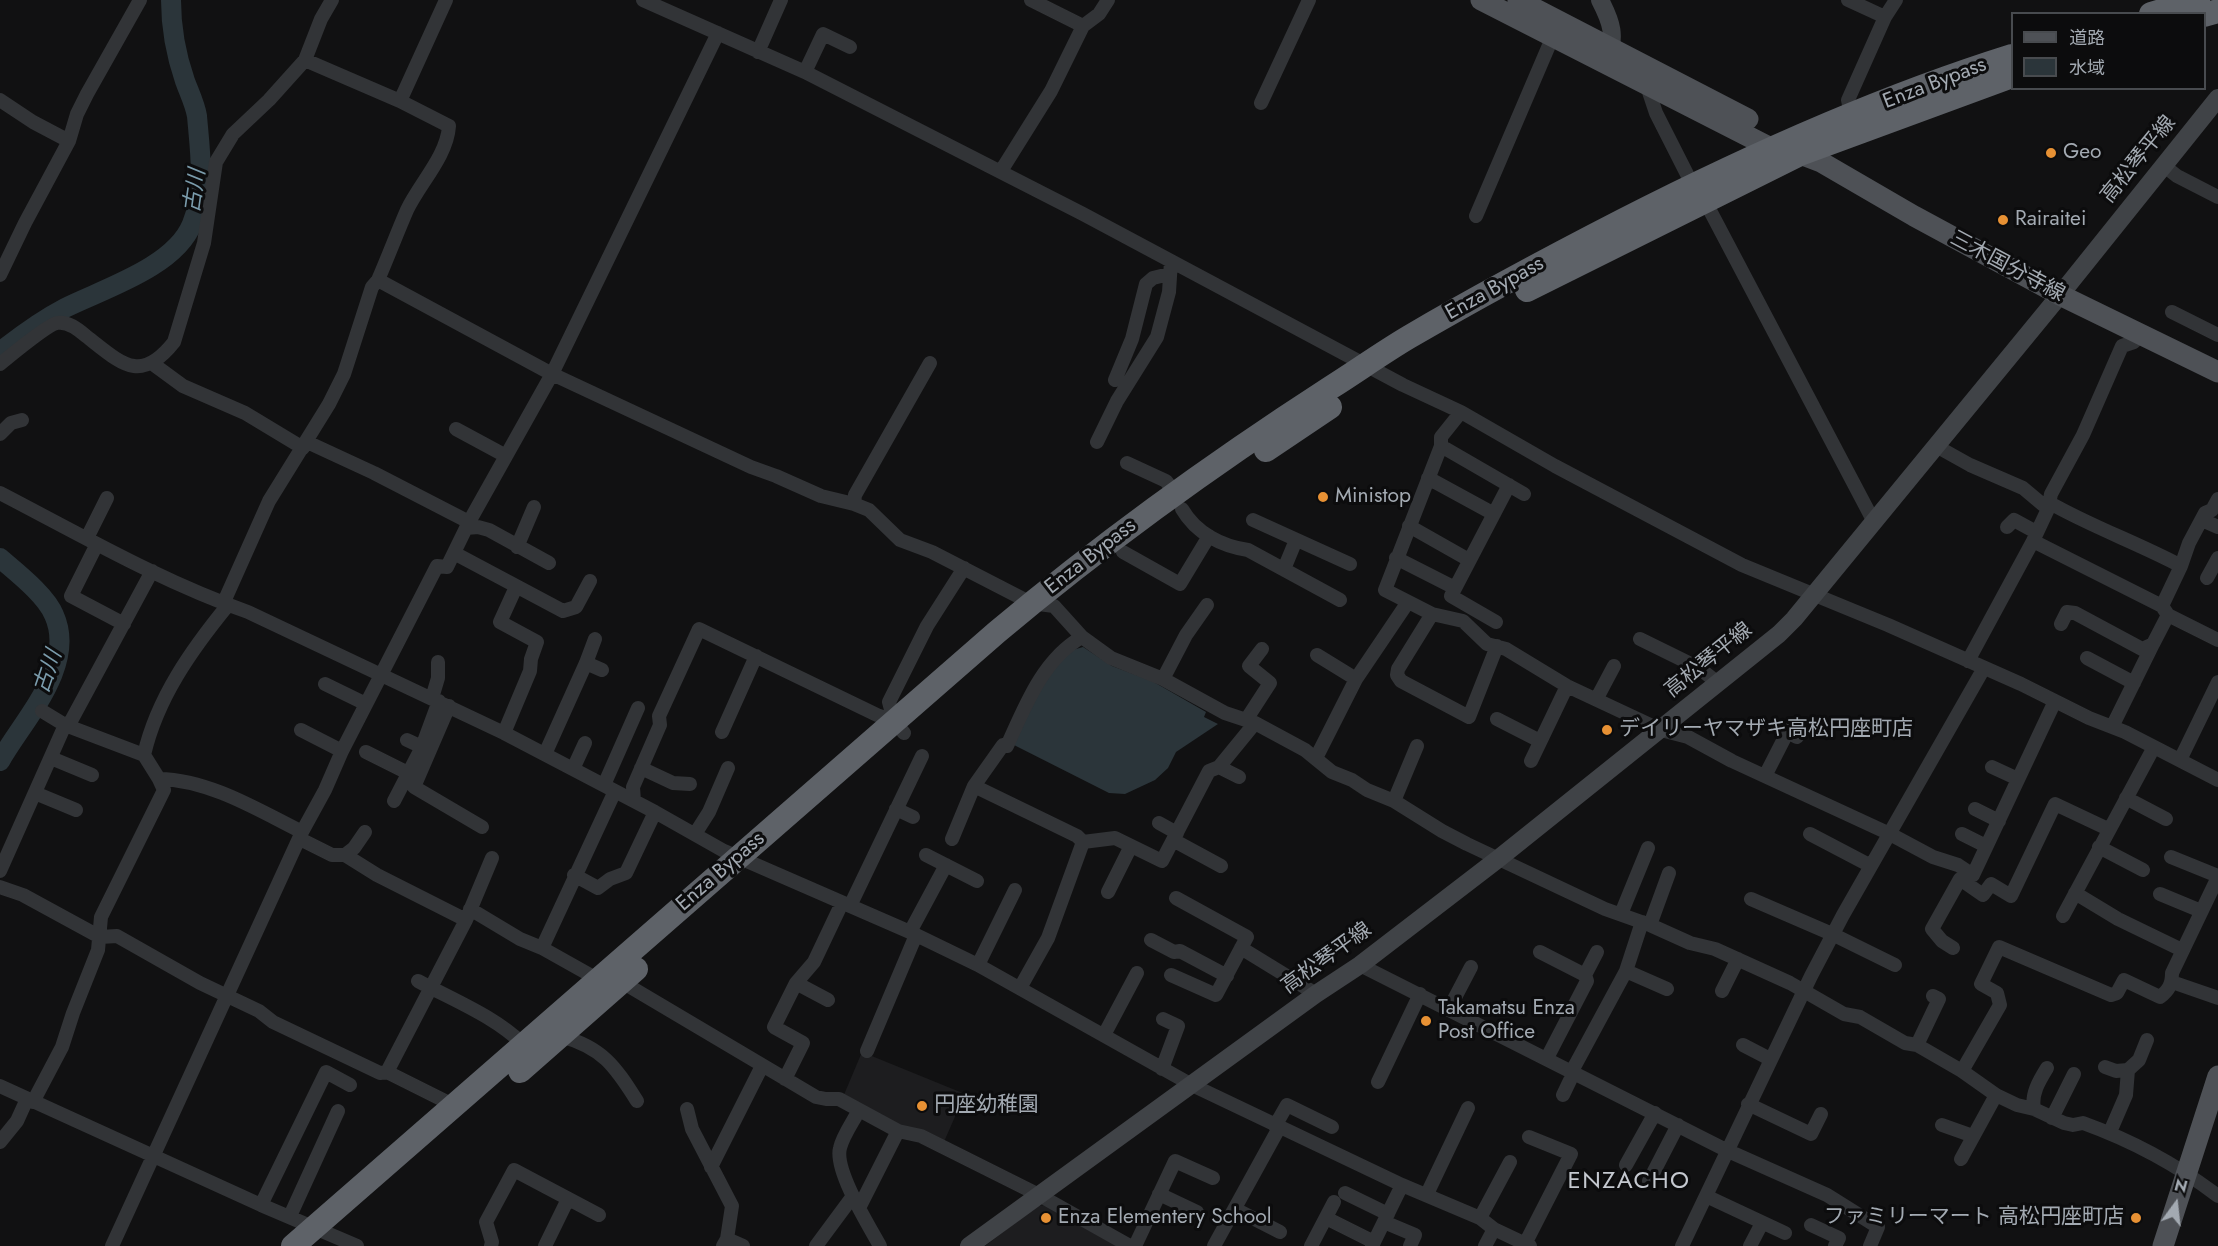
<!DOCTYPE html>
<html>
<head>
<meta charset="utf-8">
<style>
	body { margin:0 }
	#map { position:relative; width:2218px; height:1246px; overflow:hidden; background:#111112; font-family:Jost,"Noto Sans JP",sans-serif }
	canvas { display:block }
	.legend { position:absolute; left:2011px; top:12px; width:195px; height:78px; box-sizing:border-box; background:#0c0c0d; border:2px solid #484b4f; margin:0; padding:8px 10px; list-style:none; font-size:18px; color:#a3aab2 }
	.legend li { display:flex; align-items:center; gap:12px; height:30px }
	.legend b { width:30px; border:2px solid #484b4f }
	.north { position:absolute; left:2146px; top:1174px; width:60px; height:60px; -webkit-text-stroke:4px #0c0c0d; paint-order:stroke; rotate:15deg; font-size:16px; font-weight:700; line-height:24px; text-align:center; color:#a3aab2 }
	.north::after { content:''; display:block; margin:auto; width:21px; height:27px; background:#a3aab2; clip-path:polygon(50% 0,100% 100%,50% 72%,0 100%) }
</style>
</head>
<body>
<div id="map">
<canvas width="2218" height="1246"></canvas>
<ul class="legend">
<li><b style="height:8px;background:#4e5156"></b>道路</li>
<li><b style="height:16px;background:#2b353a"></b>水域</li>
</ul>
<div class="north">N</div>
</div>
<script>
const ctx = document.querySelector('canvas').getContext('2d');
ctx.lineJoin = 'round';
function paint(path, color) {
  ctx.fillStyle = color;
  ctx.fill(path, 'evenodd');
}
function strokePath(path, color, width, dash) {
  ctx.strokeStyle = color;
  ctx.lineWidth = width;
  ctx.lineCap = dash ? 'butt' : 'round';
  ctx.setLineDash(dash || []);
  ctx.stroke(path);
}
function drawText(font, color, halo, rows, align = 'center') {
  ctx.font = font + ' Jost,"Noto Sans JP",sans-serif';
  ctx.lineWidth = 6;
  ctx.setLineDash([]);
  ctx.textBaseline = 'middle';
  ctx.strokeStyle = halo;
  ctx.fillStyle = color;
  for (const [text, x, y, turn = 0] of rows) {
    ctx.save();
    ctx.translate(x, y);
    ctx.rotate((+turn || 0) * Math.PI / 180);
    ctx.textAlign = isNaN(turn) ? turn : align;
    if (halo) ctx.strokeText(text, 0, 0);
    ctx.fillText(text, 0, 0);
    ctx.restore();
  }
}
paint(new Path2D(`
	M862,1052L965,1094L943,1144L898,1128L843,1097Z
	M1045,1205L1123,1246H985L1037,1206Z`), '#1d1d1f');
paint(new Path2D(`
	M1083,647L1112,666L1152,681L1206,712L1204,717L1218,724L1176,752L1168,768L1155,780L1125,794L1109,793L1012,744L1042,683L1069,651Z`), '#2b353a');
strokePath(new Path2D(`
	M0,352C20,336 42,320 65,308C103,289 175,267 192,224C206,189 200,152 197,116C195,104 189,92 185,81C176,55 171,27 171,0
	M0,558C16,572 46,595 54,615C77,666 23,720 0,761`), '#2b353a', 20);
strokePath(new Path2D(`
	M643,0L805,72L1083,214L1403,385L1461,412L1555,466L1742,565L1888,625L2021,684L2089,718L2125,732L2218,780
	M1031,0L1083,26L1099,14L1108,0
	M1848,0L1885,17
	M758,52L781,0
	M305,60L400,101L449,126C447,156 420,183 407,210C397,233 388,257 378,280L552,374L751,467L776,476L821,496L854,504L869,510L900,540L932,552L1031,603L1054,606L1082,637L1111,658L1163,679L1225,713L1255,723L1305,750L1332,772L1352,780L1367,790L1394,801L1442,831L1467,844L1605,909L1650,925L1690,943L1715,949L1790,983L1844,1014L1860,1017L1905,1043L1917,1045L1962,1071L1996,1095L2017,1105L2034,1109L2064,1123L2073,1125L2083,1123C2133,1141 2176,1164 2218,1196
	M805,72L823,34L850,47
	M1646,83L1656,113L1693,186
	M0,100L33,122L69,141
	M400,101L446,0
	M1261,103L1309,0
	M1851,115L1848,100L1885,17L1896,0
	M2163,165L2177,176L2218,197
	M1001,171L1051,91L1083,26
	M1705,201L1874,522
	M1476,216L1553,36
	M0,275L25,223L69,141L77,114L87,94L140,0
	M2172,312L2218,335
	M0,364C10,356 47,325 57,323C68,321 78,329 86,336C121,363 140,385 174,342L204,243L216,162L233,134L269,100L305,60L321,19L332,0
	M153,364L183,386L245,413L303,448
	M1115,380L1132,339L1146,284L1153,278L1169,274
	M1461,412L1441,437V446L1385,590L1432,614L1463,621L1487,644L1506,649L1567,686L1661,730L1688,737L1732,761L1890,834L1933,857L1958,865L1973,875L2055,701
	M456,429L506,456
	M0,434L11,423L22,420
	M307,442L374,473L469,522
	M1097,442L1117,401L1157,337L1169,292L1171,261
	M1441,446L1524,494
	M1936,446L1970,465L2023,488L2048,509
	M1127,463L1166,481L1175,493
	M1428,478L1494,514
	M0,493C81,535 162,582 248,612L504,733L655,812L724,851L910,932L978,965L1192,1085L1402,1185L1480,1218L1494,1229L1530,1246
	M2050,503C2092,527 2138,543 2181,566
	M854,504L855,495L930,363
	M1182,509C1196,533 1221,546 1248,550L1340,600
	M1253,520L1350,564
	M2202,520L2218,527
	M1409,526L1469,560
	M2007,527L2014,520L2036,532
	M466,528L478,527L489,530L549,563
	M87,538L107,498
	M2033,541L2162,606L2168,615L2218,640
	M97,544L71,596L124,624
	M517,547L534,507
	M1123,552L1180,584L1209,536
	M454,553L563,611L576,607L590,581
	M1396,558L1455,588
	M1284,569L1296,540
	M2207,578L2218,558
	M223,604L269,501L329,404L344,374L372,287L378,280
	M2162,606L2181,566L2189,543L2205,513L2212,510L2218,499
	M1432,614L1398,669L1397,675L1401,681L1469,717L1497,646
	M1496,622L1451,596L1509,485
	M2061,624L2067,612L2075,613L2142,649L2153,644L2168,615
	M1640,639L1699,668L1718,683
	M1317,655L1356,679
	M2087,658L2134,683
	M1968,661L2033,541L2048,509L2051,494L2083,435L2122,346L2134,342L2139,335
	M586,663L602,670
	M1163,679L1186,635L1207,605
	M325,684L366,704
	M432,698L438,678V662
	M1597,698L1614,666
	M449,706L414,787L482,827
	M1497,719L1540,741
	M1246,720L1270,683L1249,666L1262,649
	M894,721L889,702L927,626L964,568
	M1778,727L1797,737
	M2112,727L2153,644
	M301,730L342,751
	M722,732L756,656
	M504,733L530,671L531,659L537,642L500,622L516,587
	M407,740L422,747
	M366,752L410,774
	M545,754L586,663L595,639
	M144,755C157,698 192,649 228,605
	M51,758L92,775
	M1316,758L1356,679L1408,602
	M2180,760L2218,682
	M1531,761L1567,686
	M1219,767L1239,777
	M1992,767L2018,779
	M641,768L673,783L690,784
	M573,769L585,743
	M1765,776L1788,731
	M159,779C210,780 258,810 302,832
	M604,785L638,708
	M974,786L1077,836L1083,842L1115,838L1162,861L1209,771L1219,767L1255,723
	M35,793L76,810
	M2126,798L2166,819
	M394,801L422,747L439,701
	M634,801L633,787L660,725L659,716L699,629L877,715L894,721L904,733
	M1394,801L1417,746
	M896,809L913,817
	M1975,809L1999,821
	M1159,823L1177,833
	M695,834L709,812L728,768
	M1810,834L1871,866
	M1962,834L1986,846
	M300,839L332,855H345L377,875L466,920
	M952,839L974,786L1003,745L1007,746C1025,706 1043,659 1082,637
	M1173,840L1221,866
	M2099,847L2143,870
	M345,855L354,848L365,832
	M926,855L977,881
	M2171,857L2218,876
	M0,871L65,725L71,721L152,571
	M574,875L598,888L610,879L626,873L655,812
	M0,887L23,895L100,937L117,936L200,983L259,1011L273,1022L380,1073L387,1072L455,1106
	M1108,892L1131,846
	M2075,893L2118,919L2182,950
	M2160,894L2201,911
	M1751,899L1832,934L1895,965
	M850,906L922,756
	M470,909L520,939L542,948L599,980
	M1621,914L1648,848
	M2063,916L2154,747
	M1650,925L1669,873
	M910,932L946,865
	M1151,940L1174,952L1180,951L1227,976
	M542,948L615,791
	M1241,948L1316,994
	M1953,948L1942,941L1932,929L1960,879L1983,895L1991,884L2011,896L2055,804L2108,829
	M1540,952L1585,975L1587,981L1547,1058
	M978,965L1015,890
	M1360,965L1726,1150L1827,1195L1878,1227L1870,1246
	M1626,971L1667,989
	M1171,975L1216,995L1247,937L1176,898
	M1585,975L1597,952
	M418,981C455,1001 494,1016 524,1045
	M622,982L816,1097L826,1099H839L898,1131L921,1136L1039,1195L1130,1246
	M2172,982L2218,998
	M796,983L828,1000
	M1020,988L1048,938L1083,842
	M1722,991L1738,959
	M1449,1009L1471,967
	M1104,1035L1137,973
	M560,1036C602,1047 615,1066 637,1101
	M1743,1045L1770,1059
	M1917,1045L1939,999L1933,996
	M867,1051L916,935
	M2105,1067L2116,1071L2128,1070L2139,1060L2147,1040
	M1162,1069L1178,1026L1163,1019
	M1572,1071L1626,971L1642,922
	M1962,1071L2000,1005L1997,993L1981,984L1999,947L2111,995L2117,993L2124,980L2160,997C2169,990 2172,984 2172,973L2218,877
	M387,1072L466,920L492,858
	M785,1079L803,1043L774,1027L796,983L814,962L842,903
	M1378,1082L1420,994
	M0,1086L261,1205L357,1246
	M1563,1095L1574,1072
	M33,1102L62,1047L73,1013L98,950L101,917L164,790L159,779L144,755L65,725L42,711
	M1748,1104L1811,1134L1821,1114
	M687,1109L692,1129L732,1206L727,1239L723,1246
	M2034,1109C2031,1094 2039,1081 2047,1068
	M859,1110C853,1122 843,1135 840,1148C834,1170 869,1226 880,1246
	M2052,1118L2074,1074
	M1942,1125L1973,1136
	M1275,1126L1287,1105L1332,1127
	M2110,1132L2126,1095L2128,1070
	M0,1142L17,1121L27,1099
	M1961,1159L1996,1095
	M1626,1165L1655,1113
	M711,1167L762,1066
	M1649,1181L1678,1125
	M1345,1193L1388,1214
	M1159,1194L1197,1212
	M1427,1194L1468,1108
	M1706,1196L1785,1233
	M261,1205L326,1072L350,1085
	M859,1208L898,1131
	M1235,1209L1280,1232
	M290,1216L338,1111
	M1326,1218L1374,1242
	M1480,1218L1510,1162
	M1384,1222L1415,1235L1410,1246
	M1811,1225L1839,1238L1835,1246
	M727,1239L743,1246
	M1525,1244L1571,1154L1529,1137
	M112,1246L302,832L325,790L342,751L437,566L447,567L469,522L552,374L718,33
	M491,1246L492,1242L486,1222L514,1170L599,1215
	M545,1246L568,1199
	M816,1246L853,1196
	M1135,1246L1175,1161L1213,1178
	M1214,1246L1279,1128
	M1311,1246L1334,1202
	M1372,1246L1402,1185
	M1485,1246L1494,1229
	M1682,1246L1811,976L1843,915L1984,668
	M1750,1246L1762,1223`), '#323437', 14);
strokePath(new Path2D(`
	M1600,0C1612,23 1616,36 1607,61
	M969,1246L1316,994L1360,965L1498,859L1779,634L1794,619L2060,295L2218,98`), '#404347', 18);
strokePath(new Path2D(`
	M1481,0L1773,149L1800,154L1821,162L1914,216L2060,295L2218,372
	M1518,0L1748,119
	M2163,1246L2218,1076`), '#4e5156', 21);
strokePath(new Path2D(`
	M2151,14L2198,0
	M2204,15L2218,11
	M1527,290L1800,154L2012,76
	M1266,450L1330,407
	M520,1071L636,969
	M293,1246L997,632C1103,543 1214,463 1330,388C1357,371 1382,353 1409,337C1479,296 1550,258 1622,221C1747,157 1878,98 2012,56`), '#5e6268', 24);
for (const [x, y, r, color] of [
	[2051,153,6,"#e79134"],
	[2003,220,6,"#e79134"],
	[1323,497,6,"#e79134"],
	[1607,730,6,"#e79134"],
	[1426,1021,6,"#e79134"],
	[922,1106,6,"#e79134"],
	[1046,1218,6,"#e79134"],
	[2136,1218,6,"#e79134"]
]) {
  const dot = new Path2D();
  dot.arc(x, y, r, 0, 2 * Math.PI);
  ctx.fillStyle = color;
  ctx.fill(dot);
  strokePath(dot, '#0c0c0d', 2);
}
drawText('21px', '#a3aab2', '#0c0c0d', [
	["Enza Bypass",1935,84,-21],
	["高松琴平線",2139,160,-51],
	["三木国分寺線",2007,267,28],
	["Enza Bypass",1495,289,-29],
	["Enza Bypass",1091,557,-38],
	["高松琴平線",1709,661,-39],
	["Enza Bypass",721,872,-41],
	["高松琴平線",1327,959,-36]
]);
drawText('21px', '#a3aab2', '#0c0c0d', [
	["Geo",2063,153],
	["Rairaitei",2015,220],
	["Ministop",1335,497],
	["デイリーヤマザキ高松円座町店",1619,730],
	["Takamatsu Enza",1438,1009],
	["Post Office",1438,1033],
	["円座幼稚園",934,1106],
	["Enza Elementery School",1058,1218],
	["ファミリーマート 高松円座町店",2124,1218,"right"]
], 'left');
drawText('italic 22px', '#7b9cac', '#0c0c0d', [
	["古川",196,191,-82],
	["古川",49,672,-71]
]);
ctx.letterSpacing = '1.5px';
drawText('24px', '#c4c8cf', '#0c0c0d', [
	["ENZACHO",1629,1182]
]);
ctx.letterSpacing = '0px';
</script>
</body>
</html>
